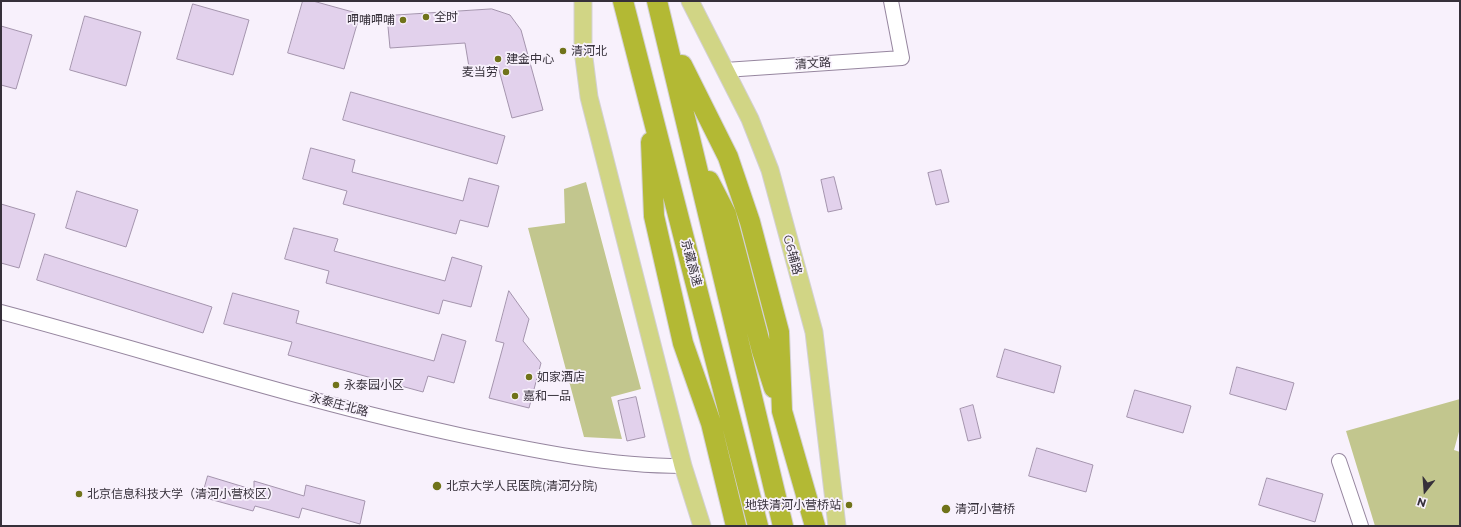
<!DOCTYPE html>
<html>
<head>
<meta charset="utf-8">
<style>
	body { margin:0 }
	#map { position:relative; width:1461px; height:527px; overflow:hidden; background:#f8f1fc; font-family:Montserrat,sans-serif }
	canvas { display:block }
	.frame { position:absolute; inset:0; border:2px solid #36303a; pointer-events:none }
	.north { position:absolute; left:1405px; top:471px; width:40px; height:40px; -webkit-text-stroke:3px #f8f1fc; paint-order:stroke; rotate:197deg; font-size:11px; font-weight:700; line-height:16px; text-align:center; color:#36303a }
	.north::after { content:''; display:block; margin:auto; width:14px; height:18px; background:#36303a; clip-path:polygon(50% 0,100% 100%,50% 72%,0 100%) }
</style>
</head>
<body>
<div id="map">
<canvas width="1461" height="527"></canvas>
<div class="frame"></div>
<div class="north">N</div>
</div>
<script>
const ctx = document.querySelector('canvas').getContext('2d');
ctx.lineJoin = 'round';
function paint(path, color) {
  ctx.fillStyle = color;
  ctx.fill(path, 'evenodd');
}
function strokePath(path, color, width, dash) {
  ctx.strokeStyle = color;
  ctx.lineWidth = width;
  ctx.lineCap = dash ? 'butt' : 'round';
  ctx.setLineDash(dash || []);
  ctx.stroke(path);
}
function drawText(font, color, halo, rows, align = 'center') {
  ctx.font = font + ' Montserrat,"Noto Sans SC",sans-serif';
  ctx.lineWidth = 3.5;
  ctx.setLineDash([]);
  ctx.textBaseline = 'middle';
  ctx.strokeStyle = halo;
  ctx.fillStyle = color;
  for (const [text, x, y, turn = 0] of rows) {
    ctx.save();
    ctx.translate(x, y);
    ctx.rotate((+turn || 0) * Math.PI / 180);
    ctx.textAlign = isNaN(turn) ? turn : align;
    if (halo) ctx.strokeText(text, 0, 0);
    ctx.fillText(text, 0, 0);
    ctx.restore();
  }
}
paint(new Path2D(`
	M586,182L641,389L611,397L622,439L584,437L528,228L565,223L564,189Z
	M1460,399V428L1454,450L1460,452V526H1375L1346,431Z`), '#c2c68e');
const building = new Path2D(`
	M303,1H313L360,14L344,69L288,53Z
	M193,4L249,20L233,75L177,59Z
	M492,9L510,15L521,30L543,110L512,118L499,70L470,73L465,43L390,48L387,16Z
	M85,16L141,32L126,86L70,70Z
	M1,26L32,35L16,89L1,85Z
	M351,92L505,136L497,164L343,120Z
	M311,148L355,160L352,172L463,201L469,178L499,186L488,227L460,220L456,234L343,204L347,191L303,179Z
	M941,170L949,202L936,205L928,173Z
	M834,177L842,209L828,212L821,180Z
	M77,191L138,210L126,247L66,228Z
	M1,204L35,214L19,268L1,263Z
	M294,228L338,239L334,251L445,281L452,257L482,266L471,307L443,300L439,314L326,283L329,271L285,259Z
	M45,254L212,307L203,333L37,280Z
	M509,291L529,319L523,341L541,363L529,408L489,398L504,343L496,341Z
	M233,293L299,311L296,323L434,361L442,334L466,341L454,383L428,376L423,392L288,355L292,342L224,324Z
	M1005,349L1061,366L1054,393L997,377Z
	M1237,367L1294,383L1286,410L1230,394Z
	M1135,390L1191,406L1183,433L1127,417Z
	M636,397L645,437L627,441L618,401Z
	M973,405L981,438L968,441L960,409Z
	M1037,448L1093,465L1086,492L1029,476Z
	M208,476L254,490V481L304,496L306,485L365,501L360,524L302,508L299,518L255,506L253,511L202,497Z
	M1267,478L1323,494L1315,522L1259,505Z`);
paint(building, '#e2d1ec');
strokePath(building, '#a494ad', 1);
const minor = new Path2D(`
	M725,70L902,58L891,1
	M1,312C155,353 308,403 464,436C536,451 609,466 683,466
	M1339,461L1361,526`);
const major = new Path2D(`
	M583,1V50L589,97L683,466L702,526
	M690,1L750,119L770,170L814,332L837,526`);
const highway = new Path2D(`
	M623,1L758,526
	M657,1L783,526
	M682,65L728,157L750,222L779,332L782,411L815,526
	M651,142L654,216L683,343L711,423L736,526
	M709,181L726,214L762,351L774,388`);
strokePath(minor, '#96869f', 16);
strokePath(major, '#d3d1d4', 19);
strokePath(highway, '#d3d1d4', 22);
strokePath(minor, '#fff', 14);
strokePath(major, '#d1d585', 17);
strokePath(highway, '#b3b934', 20);
for (const [x, y, r, color] of [
	[426,17,4,"#70731a"],
	[403,20,4,"#70731a"],
	[563,51,4,"#70731a"],
	[498,59,4,"#70731a"],
	[506,72,4,"#70731a"],
	[529,377,4,"#70731a"],
	[336,385,4,"#70731a"],
	[515,396,4,"#70731a"],
	[437,486,5,"#70731a"],
	[79,494,4,"#70731a"],
	[849,505,4,"#70731a"],
	[946,509,5,"#70731a"]
]) {
  const dot = new Path2D();
  dot.arc(x, y, r, 0, 2 * Math.PI);
  ctx.fillStyle = color;
  ctx.fill(dot);
  strokePath(dot, '#f8f1fc', 1.5);
}
drawText('12px', '#36303a', '#f8f1fc', [
	["全时",434,17],
	["呷哺呷哺",395,20,"right"],
	["清河北",571,51],
	["建金中心",506,59],
	["麦当劳",498,72,"right"],
	["如家酒店",537,377],
	["永泰园小区",344,385],
	["嘉和一品",523,396],
	["北京大学人民医院(清河分院)",446,486],
	["北京信息科技大学（清河小营校区）",87,494],
	["地铁清河小营桥站",841,505,"right"],
	["清河小营桥",955,509]
], 'left');
drawText('12px', '#36303a', '#f8f1fc', [
	["清文路",813,64,-4],
	["G6辅路",792,255,75],
	["京藏高速",691,263,75],
	["永泰庄北路",339,405,15]
]);
</script>
</body>
</html>
